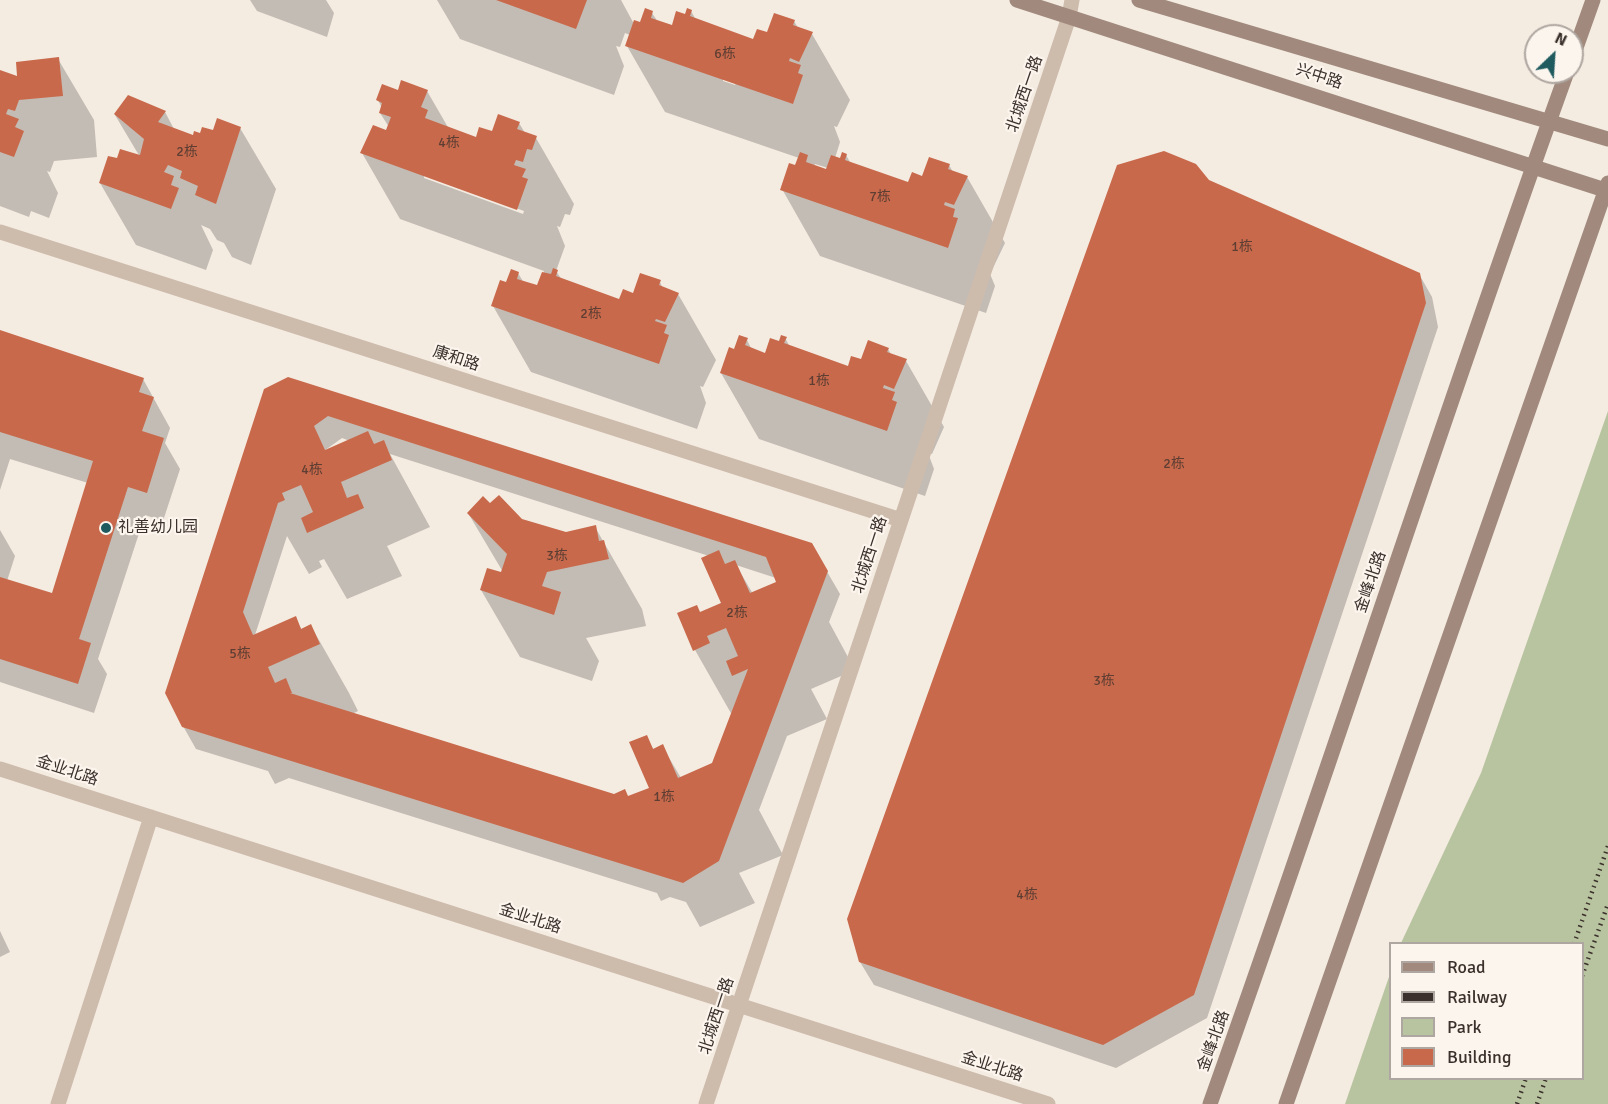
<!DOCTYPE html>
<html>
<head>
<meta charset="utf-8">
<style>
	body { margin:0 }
	#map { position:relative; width:1608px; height:1104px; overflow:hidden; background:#f4ebe1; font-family:Signika,sans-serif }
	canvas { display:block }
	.legend { position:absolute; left:1389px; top:942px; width:195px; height:138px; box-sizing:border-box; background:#fbf5ee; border:2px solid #aea6a0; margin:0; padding:8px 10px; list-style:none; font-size:18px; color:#3b302b }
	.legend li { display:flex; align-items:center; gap:12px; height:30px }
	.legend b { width:30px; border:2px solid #aea6a0 }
	.north { position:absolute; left:1524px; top:24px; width:60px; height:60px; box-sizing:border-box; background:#fbf5ee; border:2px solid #aea6a0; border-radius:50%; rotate:25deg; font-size:16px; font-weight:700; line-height:24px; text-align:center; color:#3b302b }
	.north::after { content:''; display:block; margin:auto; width:21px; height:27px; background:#1f5a5e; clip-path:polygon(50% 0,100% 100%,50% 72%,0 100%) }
</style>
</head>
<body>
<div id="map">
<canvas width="1608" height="1104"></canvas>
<ul class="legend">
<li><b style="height:8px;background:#a18a7d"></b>Road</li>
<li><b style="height:8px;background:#3b302b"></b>Railway</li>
<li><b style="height:16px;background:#b8c4a0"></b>Park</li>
<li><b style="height:16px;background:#c8694b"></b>Building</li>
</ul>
<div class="north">N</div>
</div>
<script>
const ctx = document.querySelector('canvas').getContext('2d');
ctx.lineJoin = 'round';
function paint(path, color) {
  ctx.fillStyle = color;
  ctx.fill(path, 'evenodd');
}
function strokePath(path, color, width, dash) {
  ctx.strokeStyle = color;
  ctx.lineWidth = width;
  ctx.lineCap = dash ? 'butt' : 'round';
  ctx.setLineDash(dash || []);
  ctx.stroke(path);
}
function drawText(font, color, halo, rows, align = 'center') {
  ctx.font = font + ' Signika,"Noto Sans SC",sans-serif';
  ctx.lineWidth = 4.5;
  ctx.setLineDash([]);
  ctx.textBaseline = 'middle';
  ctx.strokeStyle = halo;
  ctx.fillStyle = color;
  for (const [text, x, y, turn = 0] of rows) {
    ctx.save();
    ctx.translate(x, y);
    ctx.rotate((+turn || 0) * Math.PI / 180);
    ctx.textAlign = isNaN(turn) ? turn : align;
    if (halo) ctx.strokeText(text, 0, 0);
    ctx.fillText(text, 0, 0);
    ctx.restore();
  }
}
paint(new Path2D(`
	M1608,411V1104H1345L1390,974V1078H1582V944L1401,943L1481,773Z`), '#b8c4a0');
paint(new Path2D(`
	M250,0H326L334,13L327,37L257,11Z
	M437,0H621L634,24L641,23L652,13L658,22L672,27L691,11L696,20L754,41L794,21L798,28L812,34L850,100L837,127L834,126L840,142L835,158L841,160L846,155L851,164L909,184L949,165L953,172L967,177L1005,243L992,270L988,269L995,286L986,313L820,256L782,189L799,158L665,112L627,46L630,35L625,33L620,47L616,46L624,66L614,95L460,39ZM723,78L736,83L735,85L723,81ZM815,164L828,168L827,171L814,166Z
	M58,59L94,120L97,157L54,161L50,172L47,171L58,193L49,218L31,211L29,217L0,206V72L19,78Z
	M427,91L449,129L476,139L519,123L525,133L536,138L574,204L570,215L565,214L560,227L557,226L565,246L556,271L562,280L620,301L660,282L663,289L678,294L716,360L703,387L700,386L706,403L697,429L531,372L493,306L507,284L518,273L524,283L538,287L544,271L400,219L362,153L387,132L389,127L380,113L382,108L378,100L399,92ZM424,175L524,211L523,214L424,178Z
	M165,112L174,129L194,137L240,128L276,189L251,265L232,257L224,243L217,240L210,229L201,225L213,250L206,270L136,245L100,183L118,160L140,157L115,115Z
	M1208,182L1419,274L1432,297L1438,327L1207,1018L1116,1068L874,985L860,962Z
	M0,332L143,379L170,428L165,443L180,469L163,521L145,515L98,659L107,674L94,713L0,682V530L15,556L7,581L53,595L88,483L10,459L0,490Z
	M785,338L790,347L848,368L888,349L892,356L906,361L944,427L932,454L928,453L934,469L925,496L759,439L721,373L735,351L747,340L752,350L766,355Z
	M265,390L811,544L840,594L829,622L855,670L811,689L827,719L787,736L759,810L783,855L739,873L755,903L700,927L686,902L670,897L661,901L657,893L289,778L275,784L268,771L196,749L183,726ZM342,438L350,441L324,451ZM390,454L709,556L723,604L701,614L695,650L732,715L713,764L681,778L662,746L654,750L646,736L651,788L628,798L614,795L352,714L358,711L349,693L311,626L302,630L295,618L255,635L287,536L309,574L322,567L319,561L324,559L347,599L402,576L387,546L430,527ZM736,565L776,578L778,583L753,594Z
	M490,505L522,520L566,533L595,527L642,609L646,626L586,638L599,661L592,681L520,657L481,590L503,572L468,513Z
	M0,931L10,952L0,957Z`), '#0003');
paint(new Path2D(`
	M496,0H587L576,29Z
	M645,8L653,11L651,18L672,25L676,11L685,14L687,8L692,10L690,16L753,39L757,29L767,32L774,13L795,20L793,25L813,32L799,62L790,58L789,61L801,65L798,73L803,75L793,104L625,46L634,20L640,22Z
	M59,57L63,96L19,100L15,111L8,109L6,114L19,119L15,127L24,131L14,157L0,152V70L17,76L16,62Z
	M401,80L428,90L421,107L428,110L425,118L476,137L479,127L492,131L498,114L520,122L517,129L537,136L532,150L527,149L523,162L516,160L514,165L526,169L522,177L528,179L517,210L360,153L373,125L386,130L391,117L379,113L382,103L376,100L382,84L398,90Z
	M128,95L166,111L158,122L193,135L194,131L200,133L202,127L213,130L217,118L241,127L216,204L195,195L198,186L180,178L182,171L168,165L164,172L174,176L171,185L179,188L171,209L99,183L108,156L117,158L120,149L140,155L144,139L114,114Z
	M1164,151L1196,164L1209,180L1420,273L1426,303L1194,995L1103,1045L859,962L847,919L1117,165Z
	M800,152L808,155L806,162L826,169L831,155L840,158L842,152L847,154L845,160L908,182L912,172L922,176L929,157L950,164L948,169L968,176L954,205L945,202L944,205L955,209L953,217L958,218L948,248L780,190L789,163L795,165Z
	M553,268L558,270L556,276L619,299L623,289L633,293L640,273L661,280L659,285L679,293L665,322L656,319L655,321L667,325L664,333L669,335L659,364L491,306L500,280L506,282L511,269L519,272L517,279L537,285L542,272L551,274Z
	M0,330L144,378L139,392L154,397L142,431L164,438L147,493L128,487L79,639L91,643L78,684L0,659V577L52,593L93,461L0,432Z
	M739,335L748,338L745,345L765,353L770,338L779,341L781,335L787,337L784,343L848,366L851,356L861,359L868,340L889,348L887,352L907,359L894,389L884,385L883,388L895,392L892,400L897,402L887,431L720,373L729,347L734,349Z
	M288,377L812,543L828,571L719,861L683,883L182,727L165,693L264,389ZM328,416L766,557L776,582L750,593L735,560L725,564L719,550L701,558L721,603L700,612L697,605L677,613L693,651L710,643L707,636L726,628L738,656L726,661L732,676L748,669L712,763L678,778L663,744L653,749L647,735L629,742L649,788L628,796L625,789L614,794L290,693H292L286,678L275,683L268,667L320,644L311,624L301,629L296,616L253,635L243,612L278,503L285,500L282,493L301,485L313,512L301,518L307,533L364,508L358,494L347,498L341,482L392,460L384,440L374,444L368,431L325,450L314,426Z
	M499,495L522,519L566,532L596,525L599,541L604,540L609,559L547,572L542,586L561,592L554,615L480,590L487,568L501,572L507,554L467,513L483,496L490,503Z`), '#c8694b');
strokePath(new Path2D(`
	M0,232L901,520
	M0,769L1048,1104
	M58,1104L151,817
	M706,1104L1069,17L1072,0`), '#cdbbac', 15);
strokePath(new Path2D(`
	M1017,0L1608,191
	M1139,0L1608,139
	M1572,59L1593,0
	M1210,1104C1333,761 1443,414 1567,72
	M1286,1104L1608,183`), '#a18a7d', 15);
strokePath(new Path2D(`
	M1574,944L1608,846
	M1582,976L1608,904
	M1517,1104L1526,1078
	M1537,1104L1546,1078`), '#3b302b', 4.5, [1.5, 4.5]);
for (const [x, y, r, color] of [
	[106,528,6,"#1f5a5e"]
]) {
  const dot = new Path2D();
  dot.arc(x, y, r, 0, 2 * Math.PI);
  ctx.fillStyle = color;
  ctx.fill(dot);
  strokePath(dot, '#fbf5ee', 2);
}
drawText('14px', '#5e3e33', null, [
	["6栋",725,54],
	["4栋",449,143],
	["2栋",187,152],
	["7栋",880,197],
	["1栋",1242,247],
	["2栋",591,314],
	["1栋",819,381],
	["2栋",1174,464],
	["4栋",312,470],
	["3栋",557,556],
	["2栋",737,613],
	["5栋",240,654],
	["3栋",1104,681],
	["1栋",664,797],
	["4栋",1027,895]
]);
drawText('16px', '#3b302b', '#fbf5ee', [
	["兴中路",1319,77,18],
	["北城西一路",1025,94,-71],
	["康和路",456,359,18],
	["北城西一路",870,555,-72],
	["金峰北路",1371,582,-71],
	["金业北路",67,771,18],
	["金业北路",530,919,18],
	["北城西一路",717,1016,-72],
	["金峰北路",1214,1041,-70],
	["金业北路",992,1067,18]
]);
drawText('16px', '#3b302b', '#fbf5ee', [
	["礼善幼儿园",118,528]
], 'left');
</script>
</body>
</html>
